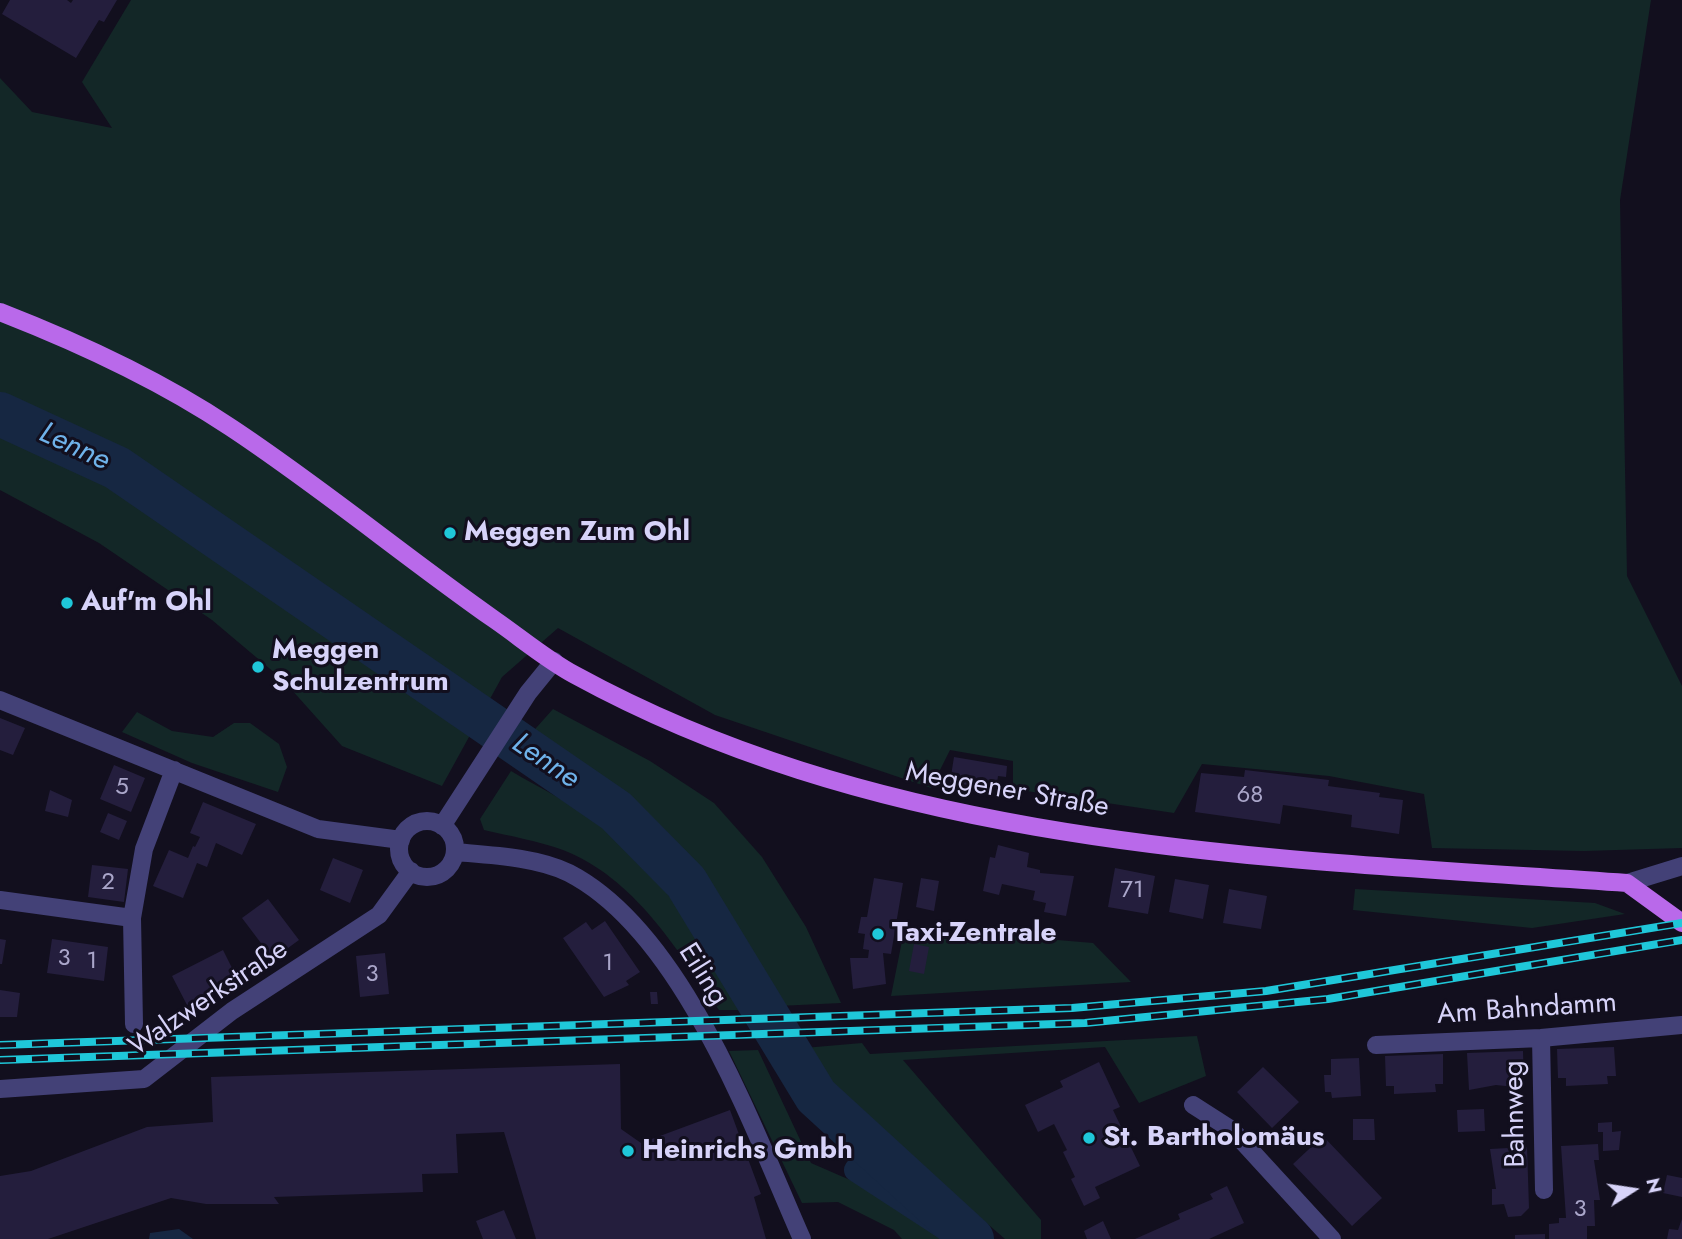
<!DOCTYPE html>
<html>
<head>
<meta charset="utf-8">
<style>
	body { margin:0 }
	#map { position:relative; width:1682px; height:1239px; overflow:hidden; background:#120f1e; font-family:Jost,sans-serif }
	canvas { display:block }
	.north { position:absolute; left:1598px; top:1155px; width:70px; height:70px; -webkit-text-stroke:5px #120f1e; paint-order:stroke; rotate:78deg; font-size:19px; font-weight:700; line-height:28px; text-align:center; color:#d7d3f9 }
	.north::after { content:''; display:block; margin:auto; width:24px; height:32px; background:#d7d3f9; clip-path:polygon(50% 0,100% 100%,50% 72%,0 100%) }
</style>
</head>
<body>
<div id="map">
<canvas width="1682" height="1239"></canvas>
<div class="north">N</div>
</div>
<script>
const ctx = document.querySelector('canvas').getContext('2d');
ctx.lineJoin = 'round';
function paint(path, color) {
  ctx.fillStyle = color;
  ctx.fill(path, 'evenodd');
}
function strokePath(path, color, width, dash) {
  ctx.strokeStyle = color;
  ctx.lineWidth = width;
  ctx.lineCap = dash ? 'butt' : 'round';
  ctx.setLineDash(dash || []);
  ctx.stroke(path);
}
function drawText(font, color, halo, rows, align = 'center') {
  ctx.font = font + ' Jost,sans-serif';
  ctx.lineWidth = 6;
  ctx.setLineDash([]);
  ctx.textBaseline = 'middle';
  ctx.strokeStyle = halo;
  ctx.fillStyle = color;
  for (const [text, x, y, turn = 0] of rows) {
    ctx.save();
    ctx.translate(x, y);
    ctx.rotate((+turn || 0) * Math.PI / 180);
    ctx.textAlign = isNaN(turn) ? turn : align;
    if (halo) ctx.strokeText(text, 0, 0);
    ctx.fillText(text, 0, 0);
    ctx.restore();
  }
}
paint(new Path2D(`
	M131,0H1651L1620,200L1627,576L1682,686V848L1584,851L1432,848L1424,794L1329,776L1202,764L1174,813L1013,789V761L950,750L931,788L715,715L558,628L502,677L442,786L342,746L282,679L212,620L99,543L0,490V78L32,112L112,128L82,82Z
	M553,709L650,761L714,803L762,857L806,927L841,1003L778,1006C730,924 685,840 606,784C581,766 554,752 528,737Z
	M137,712L172,731L213,737L234,723H250L279,744L287,767L278,792L192,763L122,732Z
	M511,771C541,789 576,805 603,827C664,876 704,944 744,1010H719C677,950 635,878 563,850C538,841 510,836 484,830L480,819Z
	M1355,889L1595,903L1625,914L1532,928L1353,910Z
	M939,930L1093,943L1131,982L891,996L902,941Z
	M1197,1036L1206,1076L1139,1103L1105,1047L903,1060L1041,1220V1239H1005L839,1095L804,1048L862,1043L870,1054Z
	M758,1050L811,1163L880,1193L943,1239H902L894,1230L838,1202L802,1203L729,1051Z`), '#132727');
paint(new Path2D(`
	M179,1229L193,1239H149L150,1233Z`), '#162742');
strokePath(new Path2D(`
	M856,1170L962,1239`), '#162742', 24);
strokePath(new Path2D(`
	M0,414L117,468L616,811L686,882L816,1096L972,1239`), '#162742', 44);
paint(new Path2D(`
	M10,0H67L71,3L73,0H117L104,22L99,20L76,58L2,14Z
	M0,718L25,728L13,755L0,750Z
	M954,757L1007,766L1006,777L998,776L996,790L950,782Z
	M114,765L145,778L131,812L100,799Z
	M1245,770L1329,780L1328,786L1380,793L1379,797L1403,800L1399,834L1351,827L1352,815L1283,805L1280,824L1195,812L1201,773L1244,777Z
	M50,790L72,800L68,817L45,811Z
	M203,802L256,824L242,855L216,843L207,867L197,863L183,898L153,886L169,850L188,858L193,846L195,847L200,837L190,833Z
	M108,813L127,821L119,840L100,832Z
	M998,845L1029,853L1027,867L1040,870V873L1074,876L1066,916L1044,912L1046,903L1033,900L1035,891L1002,884L999,895L983,891L990,857L995,858Z
	M333,858L363,870L350,903L320,890Z
	M92,865L128,869L124,902L88,897Z
	M1115,868L1155,876L1148,914L1108,907Z
	M874,878L903,883L891,954L883,953L886,984L853,989L850,958H868L869,950L863,949L865,934L858,933L861,917H867Z
	M921,878L939,881L934,911L916,907Z
	M1175,879L1209,885L1203,919L1169,912Z
	M1229,889L1267,896L1261,929L1223,923Z
	M268,899L299,940L273,959L242,918Z
	M605,921L640,972L626,981L629,985L604,997L563,938L586,922L592,930Z
	M0,939L6,940L2,964H0Z
	M52,939L108,947L104,981L47,973Z
	M914,944L929,947L924,974L909,971Z
	M223,950L238,980L187,1005L172,976Z
	M385,953L389,994L360,997L356,956Z
	M0,990L20,993L17,1017H0Z
	M650,992H657L658,1004H651Z
	M1614,1047L1616,1076H1607L1608,1084L1566,1086V1078H1558L1557,1049Z
	M1523,1051L1524,1088L1496,1085L1469,1090L1467,1053Z
	M1443,1054V1084H1435L1436,1092L1394,1094V1086H1386L1385,1056Z
	M1359,1058L1361,1096L1332,1098L1331,1092H1325L1324,1075H1331V1059Z
	M1099,1062L1120,1107L1113,1110L1140,1166L1095,1187L1100,1198L1084,1206L1071,1179L1075,1177L1063,1152L1067,1150L1054,1124L1038,1132L1025,1105L1063,1087L1060,1081Z
	M620,1064L621,1129L641,1143L730,1110L761,1194L754,1197L766,1239H536L504,1132L456,1134L458,1173L422,1174L423,1192L274,1197L279,1204H206L171,1198L48,1239H0V1176L31,1171L147,1127L213,1122L211,1077Z
	M1263,1067L1299,1102L1272,1128L1237,1092Z
	M1484,1109L1485,1131L1458,1132L1457,1110Z
	M1353,1119H1374L1375,1140H1353Z
	M1612,1122V1132L1621,1131L1619,1150L1603,1151V1132H1598V1123Z
	M1323,1136L1382,1198L1352,1226L1293,1164Z
	M1598,1144L1599,1160H1594L1600,1200H1594L1595,1226H1587V1239H1549V1224L1559,1223V1218H1566L1561,1146Z
	M1527,1147L1529,1208L1521,1216L1508,1217L1504,1204L1492,1205V1189H1496L1490,1149Z
	M1667,1175L1682,1178V1197L1663,1193Z
	M1227,1186L1244,1223L1209,1239H1135L1180,1219L1178,1214L1213,1199L1210,1194Z
	M504,1210L516,1239H483L476,1221Z
	M1682,1219V1239H1667L1669,1229L1678,1230Z
	M1103,1221L1111,1239H1087L1084,1231Z
	M1545,1234V1239H1515V1235Z`), '#241e3d');
strokePath(new Path2D(`
	M0,700L318,829L401,840
	M399 849a28 28 0 1 1 56 0a28 28 0 1 1-56 0Z
	M442,826L528,693L554,661
	M455,852C489,855 538,857 569,873C683,932 752,1126 802,1239
	M1627,883L1682,866
	M0,900L132,918
	M134,1024L132,918L144,849L174,770
	M1541,1038L1544,1190
	M1376,1045L1541,1038L1682,1025
	M0,1089L144,1079L232,1011L379,915L411,871
	M1193,1105L1232,1130L1332,1239`), '#434177', 18);
strokePath(new Path2D(`
	M0,312C77,342 161,381 230,427C321,487 405,557 495,620C521,638 547,660 575,675C895,850 1272,858 1627,883L1682,923`), '#b969ea', 18);
const rail = new Path2D(`
	M0,1045L1072,1008L1266,991L1682,923
	M0,1060L1085,1023L1328,999L1682,940`);
strokePath(rail, '#1fc7d9', 8);
strokePath(rail, '#120f1e', 5, [16]);
for (const [x, y, r, color] of [
	[450,533,7,"#1fc7d9"],
	[67,603,7,"#1fc7d9"],
	[258,667,7,"#1fc7d9"],
	[878,934,7,"#1fc7d9"],
	[1089,1138,7,"#1fc7d9"],
	[628,1151,7,"#1fc7d9"]
]) {
  const dot = new Path2D();
  dot.arc(x, y, r, 0, 2 * Math.PI);
  ctx.fillStyle = color;
  ctx.fill(dot);
  strokePath(dot, '#120f1e', 2.5);
}
drawText('24px', '#aaa6ca', null, [
	["5",122,788],
	["68",1250,796],
	["2",108,883],
	["71",1132,891],
	["3",64,959],
	["1",92,962],
	["1",608,964],
	["3",372,975],
	["3",1580,1210]
]);
drawText('bold 28px', '#d7d3f9', '#120f1e', [
	["Meggen Zum Ohl",464,533],
	["Auf'm Ohl",81,603],
	["Meggen",272,651],
	["Schulzentrum",272,683],
	["Taxi-Zentrale",892,934],
	["St. Bartholomäus",1103,1138],
	["Heinrichs Gmbh",642,1151]
], 'left');
drawText('28px', '#d7d3f9', '#120f1e', [
	["Meggener Straße",1007,791,10],
	["Eiling",702,975,58],
	["Walzwerkstraße",209,999,-34],
	["Am Bahndamm",1527,1010,-4],
	["Bahnweg",1516,1114,-91]
]);
drawText('italic 30px', '#6fb2ea', '#120f1e', [
	["Lenne",74,448,25],
	["Lenne",545,762,34]
]);
</script>
</body>
</html>
